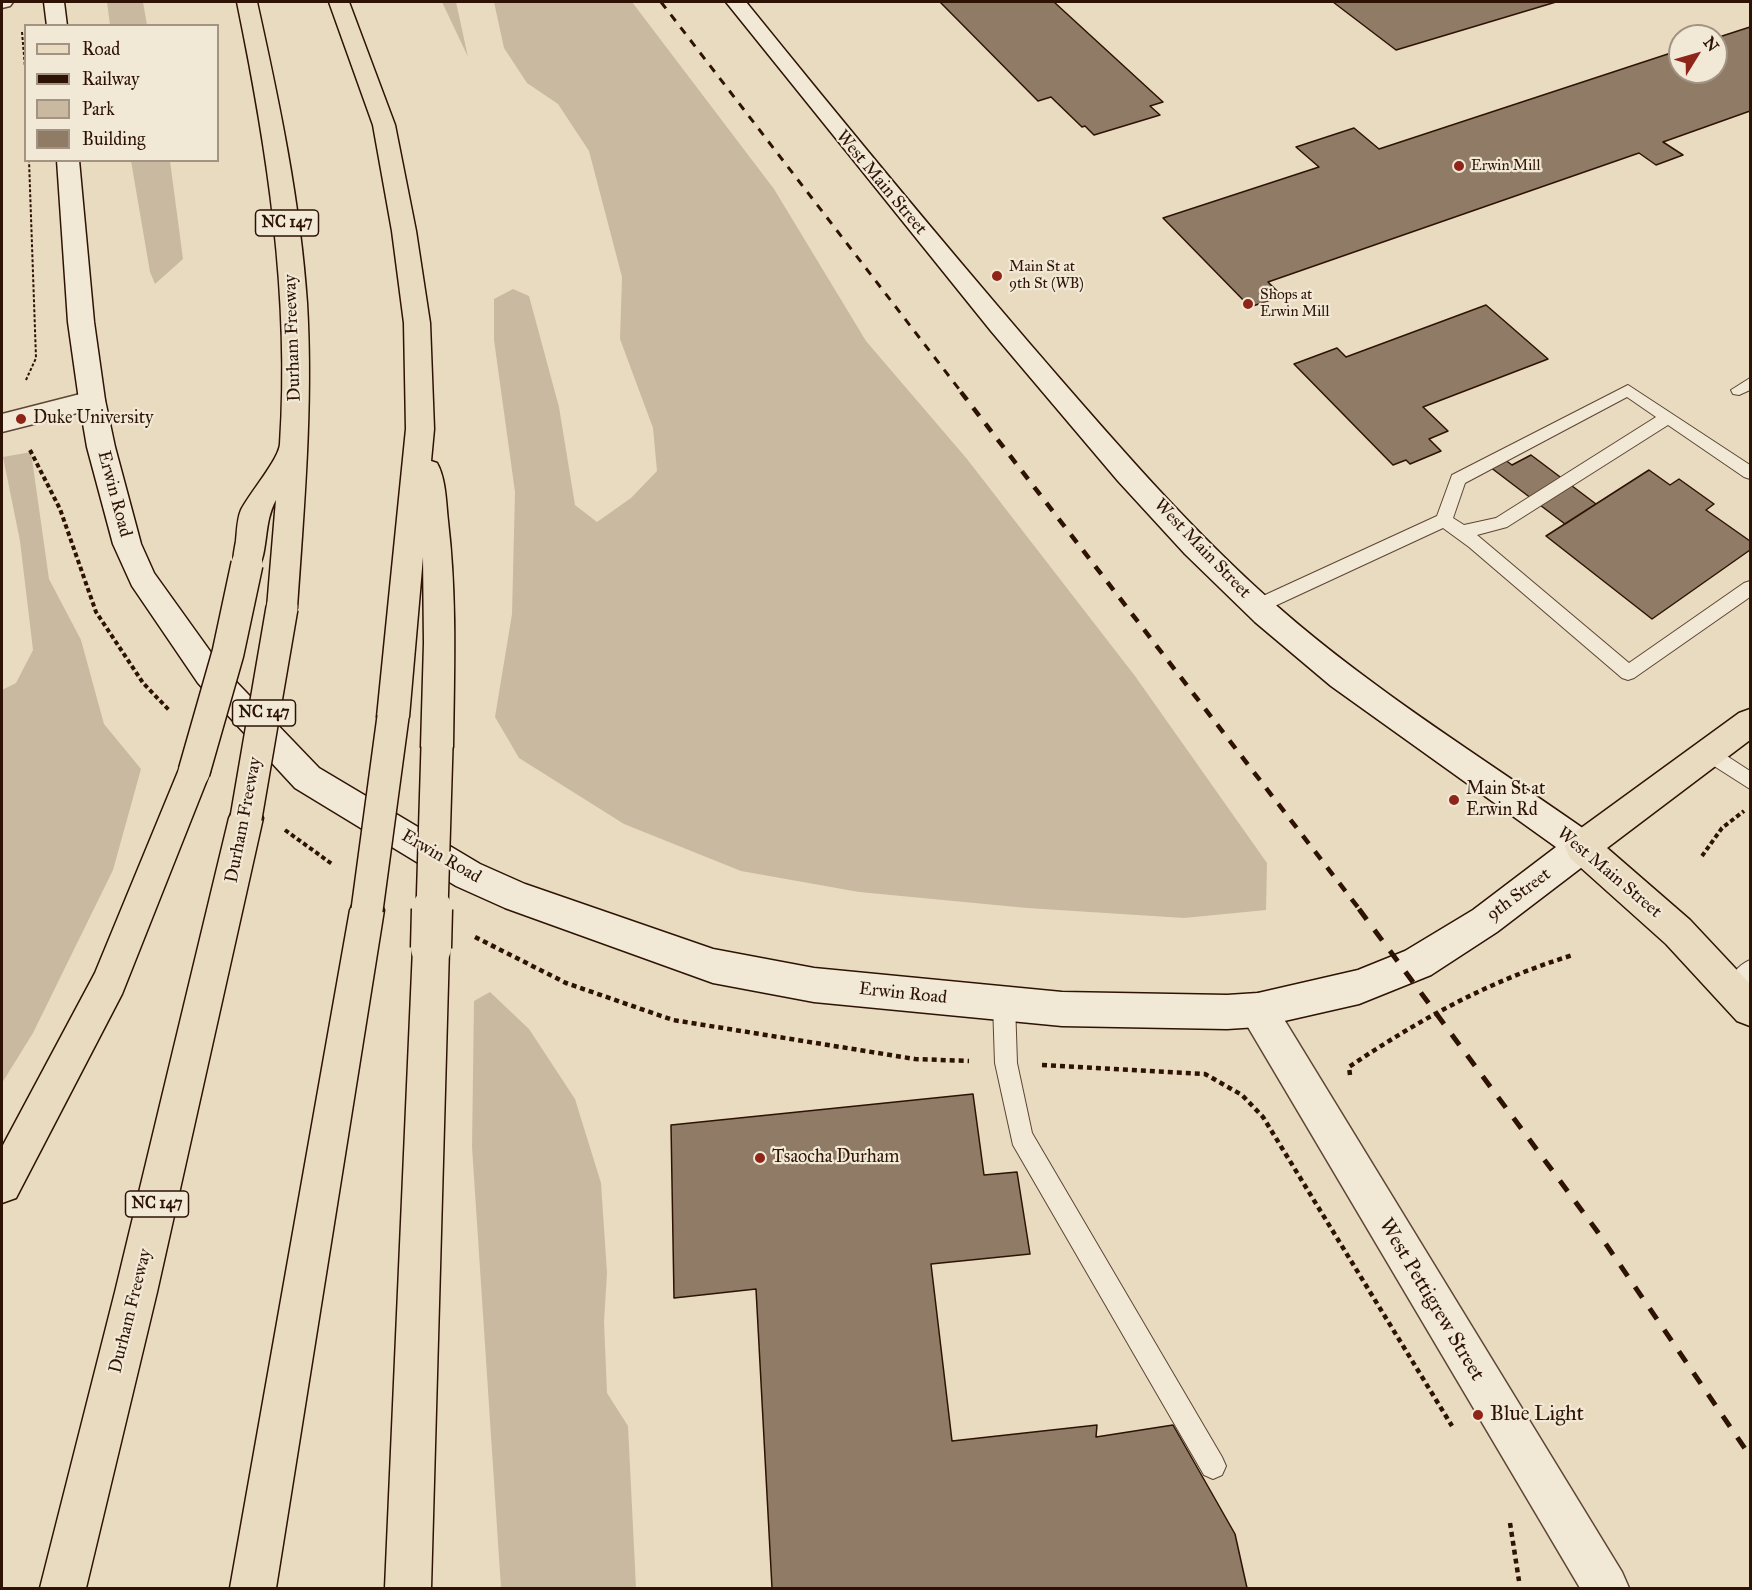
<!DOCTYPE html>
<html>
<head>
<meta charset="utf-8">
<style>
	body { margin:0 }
	#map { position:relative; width:1752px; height:1590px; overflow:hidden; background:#e9dbc0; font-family:"IM FELL Great Primer",serif }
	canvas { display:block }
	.frame { position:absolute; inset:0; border:3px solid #2e1304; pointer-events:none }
	.legend { position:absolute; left:24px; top:24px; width:195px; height:138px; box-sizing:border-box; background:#f1e8d6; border:2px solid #a39382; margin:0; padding:8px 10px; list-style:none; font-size:18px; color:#2e1304 }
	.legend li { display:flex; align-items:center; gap:12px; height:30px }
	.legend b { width:30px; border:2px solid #a39382 }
	.north { position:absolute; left:1668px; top:24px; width:60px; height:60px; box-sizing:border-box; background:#f1e8d6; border:2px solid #a39382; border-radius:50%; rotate:53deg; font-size:16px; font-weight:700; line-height:24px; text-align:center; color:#2e1304 }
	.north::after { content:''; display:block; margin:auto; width:21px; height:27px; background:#8f2418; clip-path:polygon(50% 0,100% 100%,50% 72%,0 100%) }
</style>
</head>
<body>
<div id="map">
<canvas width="1752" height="1590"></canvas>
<div class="frame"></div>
<ul class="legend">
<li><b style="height:8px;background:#e9dbc0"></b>Road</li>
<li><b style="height:8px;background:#2e1304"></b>Railway</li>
<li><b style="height:16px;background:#c9b9a0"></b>Park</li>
<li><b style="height:16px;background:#8f7b66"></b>Building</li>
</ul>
<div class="north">N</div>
</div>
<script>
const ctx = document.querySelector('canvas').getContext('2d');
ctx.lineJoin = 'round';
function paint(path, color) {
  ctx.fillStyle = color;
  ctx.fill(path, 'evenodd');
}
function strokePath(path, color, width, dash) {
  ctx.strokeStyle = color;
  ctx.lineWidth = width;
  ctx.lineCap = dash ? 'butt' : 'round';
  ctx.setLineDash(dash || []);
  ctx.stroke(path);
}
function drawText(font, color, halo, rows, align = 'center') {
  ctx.font = font + ' "IM FELL Great Primer",serif';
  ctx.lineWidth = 4.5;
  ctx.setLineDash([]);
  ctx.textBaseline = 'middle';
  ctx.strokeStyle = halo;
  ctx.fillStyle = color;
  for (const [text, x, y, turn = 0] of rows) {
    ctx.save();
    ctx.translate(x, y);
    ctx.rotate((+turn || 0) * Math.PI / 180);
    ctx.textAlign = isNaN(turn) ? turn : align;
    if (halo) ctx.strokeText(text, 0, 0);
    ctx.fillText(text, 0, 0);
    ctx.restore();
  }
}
paint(new Path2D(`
	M107,2H143L147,25H110Z
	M442,2H456L468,57Z
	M494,2H632L774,189L866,341L967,459L1135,676L1267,863L1266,910L1184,918L1027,908L859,892L741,871L624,824L519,758L495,717L512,614L515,492L494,340V299L513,289L529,296L559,407L575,505L597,522L631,498L657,471L653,428L620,339L622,277L589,151L558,104L527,83L504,48Z
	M131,161H170L183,259L155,284L150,272Z
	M31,452L49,579L81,640L104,724L141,769L113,870L33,1033L2,1083V690L16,683L33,650L20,541L3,457Z
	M490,992L529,1029L575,1099L601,1183L607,1273L604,1322L607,1393L628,1426L636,1588H501L472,1147L474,1001Z`), '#c9b9a0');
const building = new Path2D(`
	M940,2H1054L1163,102L1150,106L1160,115L1094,135L1085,126L1082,127L1051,97L1038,101Z
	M1333,2H1556L1396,50Z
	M1750,27V111L1663,142L1683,155L1656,165L1639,153L1268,282L1282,296L1250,307L1163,218L1319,167L1296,147L1354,128L1379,149L1680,50V72H1716V38Z
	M1486,305L1548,359L1423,407L1448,431L1429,439L1441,451L1410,464L1406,460L1393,465L1294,364L1337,348L1346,357Z
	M1531,455L1596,504L1565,524L1490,467L1504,459L1512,465Z
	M1649,470L1670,485L1679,479L1714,504L1706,510L1750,541V550L1652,619L1546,536Z
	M973,1094L984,1175L1017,1172L1030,1254L931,1264L952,1441L1097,1425L1096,1437L1173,1425L1235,1534L1247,1588H772L756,1289L674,1298L671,1125Z`);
paint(building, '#8f7b66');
strokePath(building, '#2e1304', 1.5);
const lane = new Path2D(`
	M1750,378V390L1739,395L1733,394L1731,390Z
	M1628,385L1750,465V479L1744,477L1668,425L1507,527L1477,535L1629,663L1744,583L1750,581V597L1634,678L1628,680L1622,678L1469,547L1443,528L1264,611H1252L1249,606L1252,601L1437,516L1452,475ZM1627,397L1656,417L1496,518L1464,525L1453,518L1465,483Z
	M1710,745L1750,771V789L1703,759L1700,753L1703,747Z
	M1750,960C1752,977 1752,993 1734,1000L1726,997L1723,990C1728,978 1738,965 1750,960Z
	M1004,994L1012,997L1015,1004L1017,1063L1032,1133L1222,1457L1226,1466L1222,1475L1213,1479L1204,1475L1013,1145L995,1063L993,1004L996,997Z`);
const street = new Path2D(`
	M2,2H13L10,6L2,8Z
	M92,391L101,393L105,400L101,407L2,432V414Z
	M1258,993L1271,998L1622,1572L1629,1588H1580L1245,1022L1240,1010L1245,998Z`);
const secondary = new Path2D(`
	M44,2H64L67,26H47Z
	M726,2H746C839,117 934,232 1030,344C1109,435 1187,527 1278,607C1376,693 1488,761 1594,836L1599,847L1594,858L1497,932L1431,975L1359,1004L1258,1027L1227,1029L1062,1026L814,1002L713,983L505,908L456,886L295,788L198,683L132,586L113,544L87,447L79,400L68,322L57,160H79L94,322L105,400L115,447L141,544L154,573L220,665L319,768L480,864L525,884L713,949L814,968L1062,992L1227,995L1258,993L1358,970L1405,951L1473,910L1556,847L1331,686L1255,622L1185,554L1118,481L991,331Z`);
const primary = new Path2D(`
	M1750,709V740L1607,848L1690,920L1750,984V1026L1737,1021L1666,944L1570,858L1565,847L1570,836L1739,713Z`);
const highway = new Path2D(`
	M237,2H257C279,101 300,201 307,303C313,405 304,507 297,608L293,616L282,620L271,616L267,608L276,500C263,523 269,550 257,572L247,575L237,572C231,562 234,553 236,541C237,532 237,519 241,510C249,494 279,459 280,444C290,295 267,148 237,2Z
	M329,2H349L395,125L416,231L430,323L434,429L431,461L437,463C446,479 446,503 448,521C457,596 454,672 453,747L448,757L437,761L426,757L421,747L424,643L423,557L409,717L404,726L393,730L382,726L377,717L406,429L404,323L392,231L373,125Z
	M194,758L206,762L210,772L122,994L16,1198L2,1203V1147L95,973L182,762Z
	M246,803L258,808L263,818L157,1292L86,1588H40L115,1292L229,818L234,808Z
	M367,894L379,899L384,910L276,1588H230L350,910L355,899Z
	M431,931L444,936L449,948L431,1588H385L413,948L418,936Z`);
strokePath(lane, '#5d4533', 2);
strokePath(street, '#5d4533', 3);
strokePath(secondary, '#2e1304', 3);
strokePath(primary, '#2e1304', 3);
strokePath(highway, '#2e1304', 3);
strokePath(new Path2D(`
	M22,32L26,79
	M26,380L36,358L29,160`), '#2e1304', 2, [3, 2]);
strokePath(new Path2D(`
	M30,450L60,509L96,612L143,683L169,710
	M285,830L332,864
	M1702,856L1722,828L1744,811`), '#2e1304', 4, [4.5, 3]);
strokePath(new Path2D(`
	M475,937L566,983L673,1020L915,1059L969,1061
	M1042,1065L1205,1074L1242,1095L1263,1117L1452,1426
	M1350,1075L1349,1067C1420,1019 1491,980 1573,955
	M1510,1523L1519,1581`), '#2e1304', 4.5, [5, 4]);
paint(lane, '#f1e8d6');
paint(street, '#f1e8d6');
paint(secondary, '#f1e8d6');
paint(primary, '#e9dbc0');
paint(highway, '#e9dbc0');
strokePath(new Path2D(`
	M661,2L962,393`), '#2e1304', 3, [8, 8]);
strokePath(new Path2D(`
	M961,392L1360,910`), '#2e1304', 4.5, [10, 10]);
strokePath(new Path2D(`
	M1359,909L1597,1231L1750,1456`), '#2e1304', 5, [13, 13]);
const highwayBridgeFar1 = new Path2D(`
	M194,772L228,653L247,564
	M246,818L282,608
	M367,910L393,717
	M432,910L437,747`);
const highwayBridge = new Path2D(`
	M431,948L432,909`);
strokePath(highwayBridgeFar1, '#2e1304', 34, []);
strokePath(highwayBridge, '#2e1304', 43, []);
strokePath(highwayBridgeFar1, '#e9dbc0', 31);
strokePath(highwayBridge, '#e9dbc0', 40);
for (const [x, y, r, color] of [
	[1459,166,6,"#8f2418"],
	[997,276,6,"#8f2418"],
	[1248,304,6,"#8f2418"],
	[21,419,6,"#8f2418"],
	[1454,800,6,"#8f2418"],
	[760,1158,6,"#8f2418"],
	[1478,1415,6,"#8f2418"]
]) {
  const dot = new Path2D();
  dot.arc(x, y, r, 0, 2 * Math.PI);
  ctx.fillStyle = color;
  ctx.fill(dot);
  strokePath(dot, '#f1e8d6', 2);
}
drawText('15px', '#2e1304', '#f1e8d6', [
	["Erwin Mill",1471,166],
	["Main St at",1009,267],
	["9th St (WB)",1009,284],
	["Shops at",1260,295],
	["Erwin Mill",1260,312]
], 'left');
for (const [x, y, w] of [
	[287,223,63],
	[264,713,63],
	[157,1204,63]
]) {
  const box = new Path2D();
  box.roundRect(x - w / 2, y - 13, w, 26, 4.5);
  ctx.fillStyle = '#f1e8d6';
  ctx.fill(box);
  strokePath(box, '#2e1304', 1.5);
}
drawText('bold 16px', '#2e1304', null, [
	["NC 147",287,223],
	["NC 147",264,713],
	["NC 147",157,1204]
]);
drawText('18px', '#2e1304', '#f1e8d6', [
	["West Main Street",881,183,50],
	["Durham Freeway",293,338,-92],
	["Erwin Road",114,494,75],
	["West Main Street",1202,549,46],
	["Durham Freeway",244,820,-79],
	["Erwin Road",441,857,30],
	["West Main Street",1609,873,40],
	["9th Street",1519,895,-37],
	["Erwin Road",903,994,6],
	["Durham Freeway",131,1311,-76]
]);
drawText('18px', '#2e1304', '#f1e8d6', [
	["Duke University",33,419],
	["Main St at",1466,790],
	["Erwin Rd",1466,811],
	["Tsaocha Durham",772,1158]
], 'left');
drawText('21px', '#2e1304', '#f1e8d6', [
	["West Pettigrew Street",1431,1300,59]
]);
drawText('21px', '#2e1304', '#f1e8d6', [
	["Blue Light",1490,1415]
], 'left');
</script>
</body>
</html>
